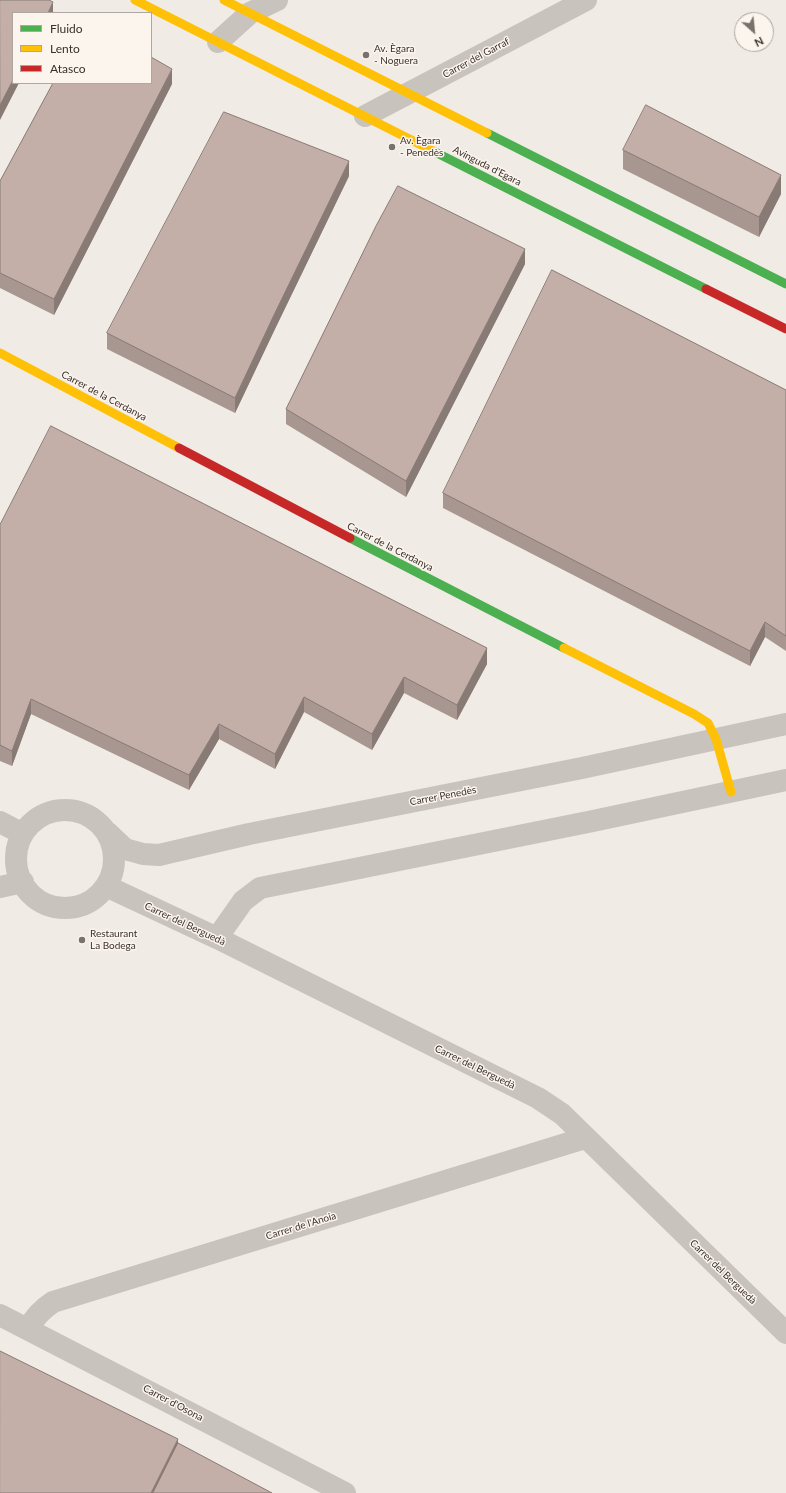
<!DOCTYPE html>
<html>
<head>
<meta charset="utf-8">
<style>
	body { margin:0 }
	#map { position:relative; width:786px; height:1493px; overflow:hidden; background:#f0ebe5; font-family:Lato,sans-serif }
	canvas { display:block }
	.legend { position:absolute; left:12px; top:12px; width:140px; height:72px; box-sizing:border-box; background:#fbf5ee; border:1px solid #aea6a0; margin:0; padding:5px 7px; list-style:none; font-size:12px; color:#3b302b }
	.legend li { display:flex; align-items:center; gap:8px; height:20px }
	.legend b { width:20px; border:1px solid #aea6a0 }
	.north { position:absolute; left:734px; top:12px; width:40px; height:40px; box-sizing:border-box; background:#fbf5ee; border:1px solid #aea6a0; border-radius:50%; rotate:153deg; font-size:11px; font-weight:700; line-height:16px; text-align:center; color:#3b302b }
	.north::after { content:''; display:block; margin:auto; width:14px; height:18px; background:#7a716c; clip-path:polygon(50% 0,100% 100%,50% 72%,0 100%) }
</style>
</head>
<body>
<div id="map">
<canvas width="786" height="1493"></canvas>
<ul class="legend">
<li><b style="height:5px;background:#4caf50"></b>Fluido</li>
<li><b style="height:5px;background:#ffc107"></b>Lento</li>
<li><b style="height:5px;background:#c62828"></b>Atasco</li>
</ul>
<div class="north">N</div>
</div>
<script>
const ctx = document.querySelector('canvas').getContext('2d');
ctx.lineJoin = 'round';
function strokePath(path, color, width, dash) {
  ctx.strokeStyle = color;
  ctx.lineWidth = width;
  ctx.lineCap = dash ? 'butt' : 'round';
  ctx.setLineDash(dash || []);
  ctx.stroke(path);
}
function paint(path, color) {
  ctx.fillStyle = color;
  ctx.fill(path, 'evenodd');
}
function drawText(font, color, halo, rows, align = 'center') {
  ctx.font = font + ' Lato,sans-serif';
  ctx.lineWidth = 3;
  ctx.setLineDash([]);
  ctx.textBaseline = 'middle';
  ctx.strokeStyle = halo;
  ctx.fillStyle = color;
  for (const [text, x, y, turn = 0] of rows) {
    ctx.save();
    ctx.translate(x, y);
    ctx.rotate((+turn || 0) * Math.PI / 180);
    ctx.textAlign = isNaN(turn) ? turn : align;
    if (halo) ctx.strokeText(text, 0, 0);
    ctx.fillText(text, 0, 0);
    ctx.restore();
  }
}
strokePath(new Path2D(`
	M218,42L250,13L277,0
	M365,116L586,0
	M16 859a49 49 0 1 1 98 0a49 49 0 1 1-98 0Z
	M0,822L23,834
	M107,832L125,849L143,854L159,855L249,834L582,768L786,724
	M106,886L217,938L538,1098L562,1114L786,1333
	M0,887L23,882
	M217,938L243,901L260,888L593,821L786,780
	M0,1315L345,1493
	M28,1329C35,1317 41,1310 53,1302L585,1138`), '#c9c3be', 22);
strokePath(new Path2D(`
	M487,133L786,284
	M435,152L706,289
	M350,538L564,648`), '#4caf50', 9);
strokePath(new Path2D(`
	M135,0L435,152
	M224,0L487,133
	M0,353L179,448
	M564,648L694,714L708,723L716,739L731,792`), '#ffc107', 9);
strokePath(new Path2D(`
	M706,289L786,329
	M179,448L350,538`), '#c62828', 9);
paint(new Path2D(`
	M172,84L54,315L0,288V181Z
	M623,150L781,194L759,237L623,169Z
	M349,176L274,331L235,413L107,349V333Z
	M525,264L406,497L286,424V409Z
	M786,390V651L765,637L750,666L443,508V493Z
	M0,525L487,664L457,720L404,693L372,750L304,712L275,769L219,739L189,790L31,714L12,766L0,761Z`), '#a89690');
paint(new Path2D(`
	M53,2V13H48Z
	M172,69V84L54,315V299Z
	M13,80V83H19L0,120V105Z
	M349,161V176L274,331L235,413V398L274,315Z
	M781,175V194L759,237V217Z
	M525,249V264L406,497V481Z
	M765,622V637L750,666V651Z
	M487,648V664L457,720V705Z
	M404,677V693L372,750V734Z
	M304,697V712L275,769V754Z
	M31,699V714L12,766V751Z
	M219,724V739L189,790V775Z
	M178,1439V1458L161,1493H151Z`), '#887a75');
const building = new Path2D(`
	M0,0H49L53,2L48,13H13V80L0,105Z
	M151,57L172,69L54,299L0,273V181L53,83H151Z
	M646,105L781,175L759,217L623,150Z
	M224,112L349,161L274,315L235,398L107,333Z
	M398,186L525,249L406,481L286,409L376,226Z
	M552,270L786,390V636L765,622L750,651L443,493Z
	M51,426L487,648L457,705L404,677L372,734L304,697L275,754L219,724L189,775L31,699L12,751L0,745V525Z
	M0,1351L178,1439L151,1493H0Z
	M178,1443L272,1493H153Z`);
paint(building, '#c3afa7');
strokePath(building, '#887a75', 1);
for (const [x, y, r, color] of [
	[366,55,4,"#7a716c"],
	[392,147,4,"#7a716c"],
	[82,940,4,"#7a716c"]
]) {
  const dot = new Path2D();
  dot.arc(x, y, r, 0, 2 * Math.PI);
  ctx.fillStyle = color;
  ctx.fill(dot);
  strokePath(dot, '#fbf5ee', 1.5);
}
drawText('10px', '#3b302b', '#fbf5ee', [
	["Av. Ègara",374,49],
	["- Noguera",374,61],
	["Av. Ègara",400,141],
	["- Penedès",400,153],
	["Restaurant",90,934],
	["La Bodega",90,946]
], 'left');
drawText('10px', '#3b302b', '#fbf5ee', [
	["Carrer del Garraf",476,58,-28],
	["Avinguda d'Egara",487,166,27],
	["Carrer de la Cerdanya",104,396,28],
	["Carrer de la Cerdanya",390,547,27],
	["Carrer Penedès",443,796,-11],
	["Carrer del Berguedà",185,924,25],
	["Carrer del Berguedà",475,1067,26],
	["Carrer de l'Anoia",301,1226,-17],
	["Carrer del Berguedà",723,1272,44],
	["Carrer d'Osona",173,1403,28]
]);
</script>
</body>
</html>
